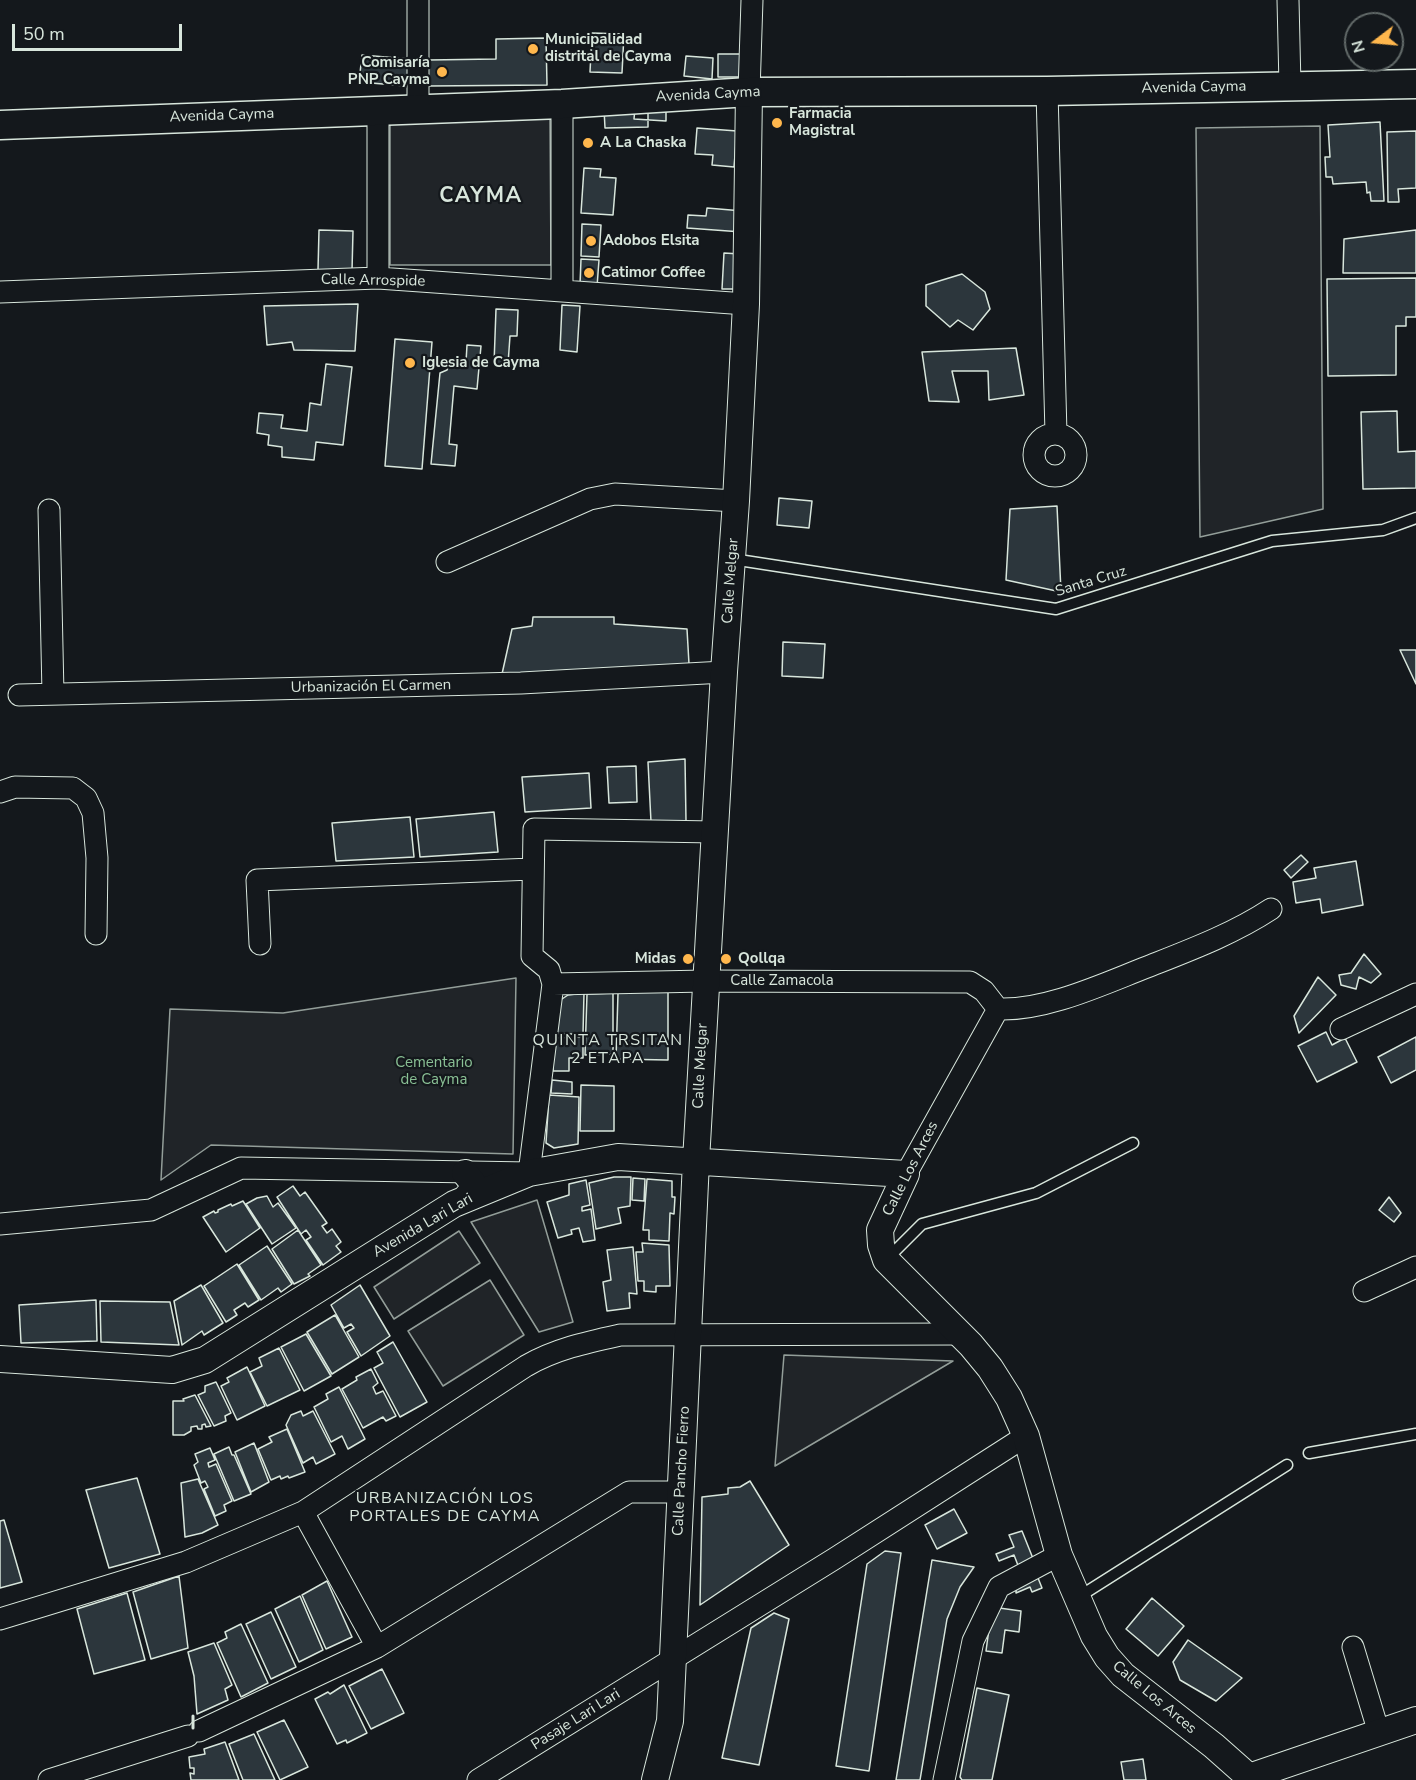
<!DOCTYPE html>
<html>
<head>
<meta charset="utf-8">
<style>
	body { margin:0 }
	#map { position:relative; width:1416px; height:1780px; overflow:hidden; background:#14181c; font-family:"Nunito Sans",sans-serif }
	canvas { display:block }
	.north { position:absolute; left:1344px; top:12px; width:60px; height:60px; box-sizing:border-box; background:#14181c; border:2px solid #626a69; border-radius:50%; rotate:254deg; font-size:16px; font-weight:700; line-height:24px; text-align:center; color:#d8e6dc }
	.north::after { content:''; display:block; margin:auto; width:21px; height:27px; background:#ffb74d; clip-path:polygon(50% 0,100% 100%,50% 72%,0 100%) }
	.scale { position:absolute; left:12px; top:24px; width:170px; height:27px; box-sizing:border-box; border:3px solid #d8e6dc; border-top:0; padding-left:8px; font-size:18px; line-height:21px; white-space:nowrap; color:#d8e6dc; -webkit-text-stroke:4px #14181c; paint-order:stroke }
</style>
</head>
<body>
<div id="map">
<canvas width="1416" height="1780"></canvas>
<div class="north">N</div>
<div class="scale">50 m</div>
</div>
<script>
const ctx = document.querySelector('canvas').getContext('2d');
ctx.lineJoin = 'round';
function paint(path, color) {
  ctx.fillStyle = color;
  ctx.fill(path, 'evenodd');
}
function strokePath(path, color, width, dash) {
  ctx.strokeStyle = color;
  ctx.lineWidth = width;
  ctx.lineCap = dash ? 'butt' : 'round';
  ctx.setLineDash(dash || []);
  ctx.stroke(path);
}
function drawText(font, color, halo, rows, align = 'center') {
  ctx.font = font + ' "Nunito Sans",sans-serif';
  ctx.lineWidth = 4.5;
  ctx.setLineDash([]);
  ctx.textBaseline = 'middle';
  ctx.strokeStyle = halo;
  ctx.fillStyle = color;
  for (const [text, x, y, turn = 0] of rows) {
    ctx.save();
    ctx.translate(x, y);
    ctx.rotate((+turn || 0) * Math.PI / 180);
    ctx.textAlign = isNaN(turn) ? turn : align;
    if (halo) ctx.strokeText(text, 0, 0);
    ctx.fillText(text, 0, 0);
    ctx.restore();
  }
}
const green = new Path2D(`
	M390,119H550L551,265H390Z
	M1320,126L1323,509L1200,537L1196,128Z
	M516,978L513,1154L211,1145L161,1180L170,1009L283,1013Z
	M537,1200L573,1322L539,1332L471,1222Z
	M459,1231L480,1263L394,1319L374,1287Z
	M490,1280L524,1335L443,1386L408,1331Z
	M784,1355L953,1361L775,1466Z`);
paint(green, '#202428');
strokePath(green, '#939e99', 1.5);
const building = new Path2D(`
	M592,33L624,34L622,73L590,72Z
	M546,38L547,85L428,86V60L496,59V39Z
	M718,54H740L741,77H718Z
	M362,55L409,59L407,86L359,82Z
	M686,56L713,58L712,79L684,76Z
	M635,108L666,109V121L634,119Z
	M648,108V127L605,128L604,109Z
	M1380,122L1384,201H1371L1370,192L1367,193L1366,182L1333,184L1332,177H1326L1325,157H1330L1328,125Z
	M697,128L737,131L734,167L712,165L713,155L695,154Z
	M1416,131V188L1398,189L1399,202H1388L1387,132Z
	M584,168L601,169L600,177L616,178L613,215L581,213Z
	M707,208L743,211L742,232L687,228L688,215L706,216Z
	M582,224L601,225L599,257L581,256Z
	M319,230L353,231L352,271L318,270Z
	M1416,230V273H1343L1344,239Z
	M724,253L740,254L738,289H722Z
	M581,259L599,260L597,287L580,285Z
	M962,274L985,292L990,309L973,330L958,320L950,327L926,306V285Z
	M1416,278V317H1406V326H1396V375L1328,376L1327,279Z
	M358,304L355,351L294,350L292,342L267,345L264,306Z
	M562,305L580,306L577,352L560,350Z
	M496,309L518,310L517,336H510L508,364H494Z
	M395,339L432,342L422,469L385,466Z
	M467,345L481,346L477,389L454,386L449,444L457,445L455,466L431,464L440,373L447,370L451,360L466,362Z
	M1016,348L1024,395L989,400L988,371H952L959,402L929,401L922,352Z
	M326,364L352,367L343,445L316,442L314,460L282,457V447L268,445L269,435L257,433L259,413L283,415L281,428L307,431L310,403L321,405Z
	M1397,411L1398,452L1416,451V488L1363,489L1361,412Z
	M779,498L812,501L809,528L777,525Z
	M1057,506L1061,592L1006,580L1010,509Z
	M533,617H614V624L687,629L689,664L502,674L512,629L532,626Z
	M783,642L825,644L823,678L782,676Z
	M1400,650H1416V684Z
	M685,759L686,821L651,822L648,762Z
	M636,766L637,802L609,803L607,767Z
	M589,773L591,808L525,812L522,777Z
	M494,812L498,852L420,857L416,819Z
	M410,817L414,857L336,861L332,823Z
	M1301,855L1308,862L1291,878L1284,870Z
	M1356,861L1363,905L1322,913L1320,899L1296,903L1293,882L1316,878L1314,868Z
	M1364,954L1381,974L1371,983L1359,977L1356,989L1341,985L1339,975L1351,973Z
	M1318,977L1336,995L1299,1033L1294,1016Z
	M668,991V1060L616,1059L618,993Z
	M584,993L583,1034H555L556,1003L568,995Z
	M613,993V1054L585,1055L587,994Z
	M1326,1032L1332,1045L1345,1038L1357,1062L1317,1082L1298,1046Z
	M583,1037V1058H569V1071H553L554,1038Z
	M1416,1037V1070L1391,1083L1378,1057Z
	M552,1080L572,1082V1094L551,1093Z
	M581,1085L614,1086V1131H580Z
	M549,1095L579,1097L578,1144L554,1148L546,1143Z
	M614,1177H631L630,1206L618,1208L621,1223L596,1229L589,1183Z
	M633,1178L645,1179L644,1201L632,1200Z
	M647,1179L672,1181V1197H675L674,1214L670,1213L669,1241L649,1240V1230H643Z
	M586,1180L590,1205L582,1207V1211L591,1209L595,1240L583,1242L579,1228L571,1230L572,1234L558,1238L547,1202L569,1195V1184Z
	M293,1186L300,1196L305,1192L327,1223L322,1226L327,1233L332,1229L341,1242L336,1246L341,1252L323,1265L306,1240L311,1237L306,1230L301,1234L277,1197Z
	M267,1196L273,1207L278,1203L296,1228L272,1244L246,1204L257,1198Z
	M1389,1197L1401,1213L1394,1222L1379,1210Z
	M243,1201L260,1228L226,1252L203,1217L214,1211L215,1213L218,1212V1210L231,1204L232,1206Z
	M298,1230L321,1265L308,1274L310,1276L294,1284L272,1249Z
	M642,1243L669,1245L670,1286H656V1292L644,1291V1281H638L636,1252H643Z
	M267,1246L292,1284L281,1292L278,1288L261,1300L239,1265Z
	M633,1247L637,1294L629,1293L630,1308L607,1311L603,1282L611,1280L607,1250Z
	M237,1264L259,1300L248,1307L245,1303L234,1310L237,1315L226,1322L204,1286Z
	M201,1285L223,1323L204,1335L202,1331L182,1345L174,1301Z
	M360,1285L390,1336L361,1356L347,1332L354,1328L351,1324L344,1328L331,1305Z
	M96,1300L97,1341L21,1343L19,1305Z
	M100,1301L170,1302L179,1345L101,1342Z
	M335,1315L359,1357L332,1374L307,1332Z
	M306,1334L331,1376L304,1391L281,1347Z
	M393,1342L427,1402L400,1417L374,1368L383,1363L377,1352Z
	M279,1348L300,1390L267,1406L250,1372L262,1366L259,1358Z
	M247,1367L265,1406L237,1420L221,1386L229,1382L227,1378Z
	M371,1369L378,1383L373,1387L376,1394L383,1391L396,1416L386,1421L383,1417L363,1428L342,1389L357,1380L356,1377Z
	M216,1382L231,1413L225,1416L226,1421L214,1426L198,1395L205,1392V1386Z
	M339,1387L365,1439L348,1449L342,1436L331,1442L314,1407L328,1399L326,1394Z
	M195,1395L211,1426L206,1427L205,1424L202,1425V1429H198L197,1426L191,1427V1431L184,1435H173V1401H184L183,1399Z
	M301,1411L303,1416L313,1411L335,1454L316,1464L313,1457L303,1463L286,1425L291,1415Z
	M287,1429L305,1472L289,1478L288,1476L281,1479L280,1476L271,1480L258,1449L272,1442L269,1437Z
	M254,1443L269,1482L251,1492L235,1452Z
	M229,1447L232,1455H234L251,1494L234,1501L214,1454Z
	M210,1448L215,1460L208,1463L209,1467L216,1464L232,1501L224,1505L226,1511L215,1516L204,1489L208,1487L205,1481L201,1483L194,1465L198,1462L195,1454Z
	M137,1478L160,1554L109,1568L86,1490Z
	M198,1479L218,1525L202,1533L185,1537L181,1483Z
	M750,1481L789,1545L700,1605L702,1497L728,1494V1488L740,1487Z
	M954,1509L967,1533L937,1549L925,1525Z
	M4,1520L22,1582L0,1588V1521Z
	M1022,1531L1034,1561L1019,1568L1014,1555L999,1561L996,1554L1014,1547L1009,1535Z
	M885,1551L901,1553L869,1771L836,1766L867,1564Z
	M932,1560L974,1567L960,1587L947,1619L920,1780H896Z
	M1036,1573L1042,1588L1032,1592L1030,1587L1016,1593V1586Z
	M179,1576L188,1648L151,1659L133,1592Z
	M327,1581L352,1637L326,1649L302,1595Z
	M127,1593L145,1660L94,1674L77,1609Z
	M300,1596L323,1650L299,1662L275,1609Z
	M1152,1598L1184,1626L1158,1656L1126,1629Z
	M992,1607L1021,1611L1019,1632L1005,1630L1002,1653L986,1651Z
	M271,1612L296,1667L271,1679L246,1624Z
	M774,1613L789,1619L759,1765L722,1758L751,1628Z
	M241,1624L268,1683L241,1697L217,1643L227,1638L225,1632Z
	M1188,1640L1242,1678L1216,1701L1180,1680L1173,1662Z
	M214,1643L232,1685L225,1689L228,1700L197,1714L194,1676L188,1652Z
	M382,1669L404,1713L371,1729L349,1686Z
	M344,1685L367,1733L347,1743L346,1740L337,1744L315,1699L328,1692L330,1694Z
	M977,1688L1009,1695L992,1780H962L960,1777Z
	M284,1720L308,1767L280,1780L257,1732Z
	M254,1734L275,1780H243L229,1744Z
	M225,1742L239,1780H191L190,1773L194,1774V1768H190L189,1757L205,1754L204,1749Z
	M1143,1759L1146,1780H1124L1121,1762Z`);
paint(building, '#2c363c');
strokePath(building, '#d8e6dc', 1.5);
const service = new Path2D(`
	M732,559L1056,609L1272,541L1383,530L1416,518
	M886,1260L922,1224L1036,1193L1133,1143
	M1309,1453L1416,1434
	M1077,1598L1287,1465`);
const minor = new Path2D(`
	M418,0V109
	M1288,0L1290,86
	M1047,91L1056,434
	M749,92L752,0
	M378,111V278
	M562,291V104
	M0,292L378,278L746,304
	M1034 455a21 21 0 1 1 42 0a21 21 0 1 1-42 0Z
	M49,510L53,694
	M447,562L590,499L615,494L736,501
	M19,695L521,683L724,672
	M0,792L15,787L73,788L86,798L93,813L97,858L96,934
	M260,944L257,880L532,869
	M553,984L706,981L970,982L984,991L998,1009
	M998,1009C1046,1011 1103,984 1147,967C1190,950 1233,934 1271,909
	M1341,1029L1416,994
	M906,1174L998,1009
	M0,1224L151,1210L241,1168L529,1173L553,984L549,970L532,956L534,829L715,832
	M1364,1291L1416,1267
	M303,1512L377,1647
	M0,1619L186,1562L303,1512L526,1366C555,1349 588,1342 620,1335L960,1334
	M1353,1647L1379,1733
	M199,1731L377,1647L629,1492H681
	M49,1780L188,1736
	M478,1780L834,1559L1026,1436
	M944,1780L973,1641L999,1587L1059,1555`);
const tertiary = new Path2D(`
	M465,1199L473,1190V1183L465,1173
	M0,1359L172,1370L205,1360L454,1204L529,1173L618,1157L906,1174L880,1230L881,1245L886,1260L971,1345L990,1368L1009,1398L1026,1436L1059,1555L1094,1636L1107,1657L1123,1675L1214,1746L1249,1777
	M1249,1777L1416,1720
	M655,1780L670,1721L696,1161L724,672L736,501L746,304L749,92`);
const secondary = new Path2D(`
	M0,125L562,104L749,92L1047,91L1416,84`);
strokePath(service, '#d8e6dc', 13);
strokePath(minor, '#d8e6dc', 23);
strokePath(tertiary, '#d8e6dc', 28);
strokePath(secondary, '#d8e6dc', 31);
strokePath(service, '#14181c', 10);
strokePath(minor, '#14181c', 21);
strokePath(tertiary, '#14181c', 26);
strokePath(secondary, '#14181c', 28);
strokePath(new Path2D(`
	M193,1728V1716`), '#d8e6dc', 3);
for (const [x, y, r, color] of [
	[533,49,6,"#ffb74d"],
	[442,72,6,"#ffb74d"],
	[777,123,6,"#ffb74d"],
	[588,143,6,"#ffb74d"],
	[591,241,6,"#ffb74d"],
	[589,273,6,"#ffb74d"],
	[410,363,6,"#ffb74d"],
	[688,959,6,"#ffb74d"],
	[726,959,6,"#ffb74d"]
]) {
  const dot = new Path2D();
  dot.arc(x, y, r, 0, 2 * Math.PI);
  ctx.fillStyle = color;
  ctx.fill(dot);
  strokePath(dot, '#14181c', 2);
}
drawText('bold 15px', '#d8e6dc', '#14181c', [
	["Municipalidad",545,40],
	["distrital de Cayma",545,57],
	["Comisaría",430,63,"right"],
	["PNP Cayma",430,80,"right"],
	["Farmacia",789,114],
	["Magistral",789,131],
	["A La Chaska",600,143],
	["Adobos Elsita",603,241],
	["Catimor Coffee",601,273],
	["Iglesia de Cayma",422,363],
	["Midas",676,959,"right"],
	["Qollqa",738,959]
], 'left');
drawText('15px', '#d8e6dc', '#14181c', [
	["Avenida Cayma",1194,88,-1],
	["Avenida Cayma",708,95,-3],
	["Avenida Cayma",222,116,-2],
	["Calle Arrospide",373,281,1],
	["Calle Melgar",731,581,-86],
	["Santa Cruz",1091,582,-17],
	["Urbanización El Carmen",371,687,-1],
	["Calle Zamacola",782,981],
	["Calle Melgar",701,1066,-87],
	["Calle Los Arces",911,1169,-63],
	["Avenida Lari Lari",423,1226,-30],
	["Calle Pancho Fierro",682,1471,-87],
	["Calle Los Arces",1154,1698,40],
	["Pasaje Lari Lari",576,1720,-32]
]);
drawText('15px', '#8ac095', '#14181c', [
	["Cementario",434,1063],
	["de Cayma",434,1080]
]);
ctx.letterSpacing = '1.5px';
drawText('16px', '#d8e6dc', '#14181c', [
	["QUINTA TRSITAN",608,1041],
	["2 ETAPA",608,1059],
	["URBANIZACIÓN LOS",445,1499],
	["PORTALES DE CAYMA",445,1517]
]);
ctx.letterSpacing = '0px';
ctx.letterSpacing = '1.5px';
drawText('bold 21px', '#d8e6dc', '#14181c', [
	["CAYMA",481,197]
]);
ctx.letterSpacing = '0px';
</script>
</body>
</html>
